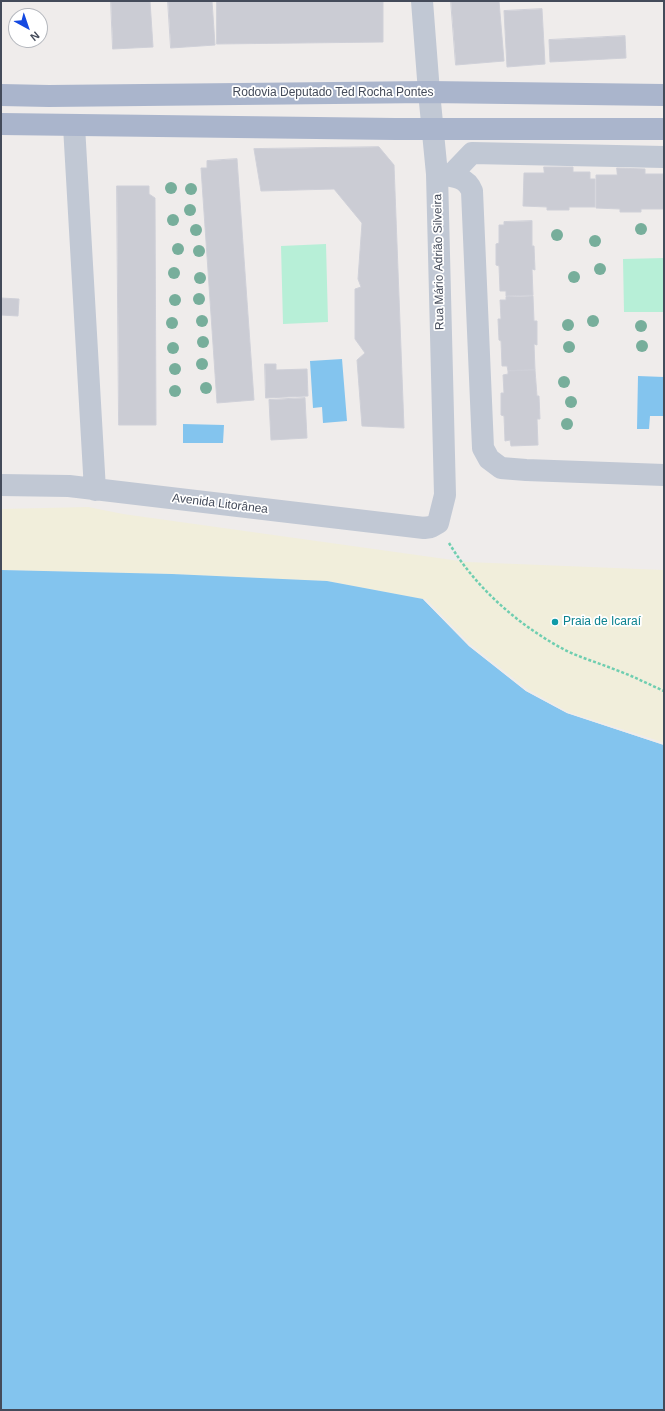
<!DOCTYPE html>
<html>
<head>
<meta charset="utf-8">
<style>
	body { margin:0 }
	#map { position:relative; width:665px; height:1411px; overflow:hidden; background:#efeceb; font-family:Arial,sans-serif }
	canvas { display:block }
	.frame { position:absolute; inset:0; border:2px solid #444b5a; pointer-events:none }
	.north { position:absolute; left:8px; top:8px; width:40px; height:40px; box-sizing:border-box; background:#fff; border:1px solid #b4b7bd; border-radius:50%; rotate:140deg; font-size:11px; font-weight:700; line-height:16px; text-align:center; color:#444b5a }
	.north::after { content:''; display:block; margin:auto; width:14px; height:18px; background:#1449e1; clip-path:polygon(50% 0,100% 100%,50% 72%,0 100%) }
</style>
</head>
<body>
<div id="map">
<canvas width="665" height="1411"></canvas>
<div class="frame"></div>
<div class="north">N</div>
</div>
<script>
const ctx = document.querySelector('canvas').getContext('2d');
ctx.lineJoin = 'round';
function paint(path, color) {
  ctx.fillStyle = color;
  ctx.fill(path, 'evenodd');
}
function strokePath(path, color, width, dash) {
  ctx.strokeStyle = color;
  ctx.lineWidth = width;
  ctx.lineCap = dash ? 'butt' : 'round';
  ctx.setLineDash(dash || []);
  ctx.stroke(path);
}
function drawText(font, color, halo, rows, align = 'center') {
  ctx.font = font + ' Arial,sans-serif';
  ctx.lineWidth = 3.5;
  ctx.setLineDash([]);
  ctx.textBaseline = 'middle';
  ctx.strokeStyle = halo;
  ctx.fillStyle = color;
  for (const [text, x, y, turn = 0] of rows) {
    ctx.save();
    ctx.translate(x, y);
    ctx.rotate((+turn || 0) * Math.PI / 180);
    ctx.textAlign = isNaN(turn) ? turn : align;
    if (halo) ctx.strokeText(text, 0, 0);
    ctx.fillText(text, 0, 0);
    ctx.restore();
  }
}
paint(new Path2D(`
	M326,244L328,322L283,324L281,246Z
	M664,258V312H624L623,259Z`), '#b7efd7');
paint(new Path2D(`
	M88,507L123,514L467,562L664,570V745L567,713L526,691L469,646L423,599L327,581L172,574L1,570V509Z`), '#f1eedb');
paint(new Path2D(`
	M342,359L347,421L323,423L322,407L313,408L310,361Z
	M638,376L664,377V416H650L649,429H637Z
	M183,424L224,425L223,443H183Z
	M1,570L172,574L327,581L423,599L469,646L526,691L567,713L664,745V1410H1Z`), '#83c4ee');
paint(new Path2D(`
	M423,599H426L470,644L527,689L568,712L656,740L664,743V745L567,713L526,691L469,646Z`), '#efeceb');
const building = new Path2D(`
	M111,1H150L153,47L113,49Z
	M168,1H212L215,45L171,48Z
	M217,1H383V42L217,44Z
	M451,1H499L504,61L456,65Z
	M542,9L545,64L507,67L504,11Z
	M625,36L626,58L550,62L549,40Z
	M379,147L394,165L404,428L362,426L357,360L365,353L355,339V289L361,287L358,279L362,223L334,189L261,191L254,149Z
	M237,159L254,400L217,403L201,168H207V161Z
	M544,167H573V172H590V179H595V207H569V210H547V207L523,206L524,173H544Z
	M617,168L645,169V174H663V181H664V209H641V212H620V209L596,208V175H617Z
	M117,186H149V194L155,198L156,425H119Z
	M532,221V246H534L535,270L532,269L533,295L506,296V291H500L499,266L496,265V244L499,243V225H504V222Z
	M533,296L534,321H537V345L534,344L535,370L508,371L507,366H502L501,341L499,340L498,319H501L500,300H506V297Z
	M1,298L19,299L18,316L1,315Z
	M265,364H276V370L307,369L308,396L266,398Z
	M535,370L537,396H539L540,419H537L538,445L511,446L510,440L505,441L504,416L501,415V393H504L503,375L508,374V371Z
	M305,398L307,438L271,440L269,400Z`);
paint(building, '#cbccd4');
strokePath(building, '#cfd0d8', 1);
strokePath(new Path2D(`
	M449,543C476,588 518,625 565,650C581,658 599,663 616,670C633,676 648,684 664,691`), '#6fceb0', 2.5, [3, 2]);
strokePath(new Path2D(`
	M74,126L95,490
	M437,174C452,176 466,176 472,191L483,448L489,459L501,468L526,470L664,475
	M450,176L472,153L664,157
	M1,485L69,486L424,528L431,527L438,523L445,495L437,174L429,92L422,1`), '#c1c8d4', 22);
strokePath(new Path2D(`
	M1,95L49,96L429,92L664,95
	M1,124L395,129H664`), '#aab5cc', 22);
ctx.fillStyle = '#77ae9b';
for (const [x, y] of [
	[171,188],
	[191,189],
	[190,210],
	[173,220],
	[641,229],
	[196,230],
	[557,235],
	[595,241],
	[178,249],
	[199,251],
	[600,269],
	[174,273],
	[574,277],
	[200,278],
	[199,299],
	[175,300],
	[202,321],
	[593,321],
	[172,323],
	[568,325],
	[641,326],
	[203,342],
	[642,346],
	[569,347],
	[173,348],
	[202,364],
	[175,369],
	[564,382],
	[206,388],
	[175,391],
	[571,402],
	[567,424]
]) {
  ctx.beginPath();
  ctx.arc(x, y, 6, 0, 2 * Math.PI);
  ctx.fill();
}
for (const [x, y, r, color] of [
	[555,622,4,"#0f9aa8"]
]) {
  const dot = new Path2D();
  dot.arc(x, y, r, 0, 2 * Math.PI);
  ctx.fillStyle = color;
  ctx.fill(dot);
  strokePath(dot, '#fff', 1.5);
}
drawText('12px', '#444b5a', '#fff', [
	["Rodovia Deputado Ted Rocha Pontes",333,93],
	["Rua Mário Adrião Silveira",439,262,-91],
	["Avenida Litorânea",220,504,7]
]);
drawText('12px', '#0d838f', '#fff', [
	["Praia de Icaraí",563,622]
], 'left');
</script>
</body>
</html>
